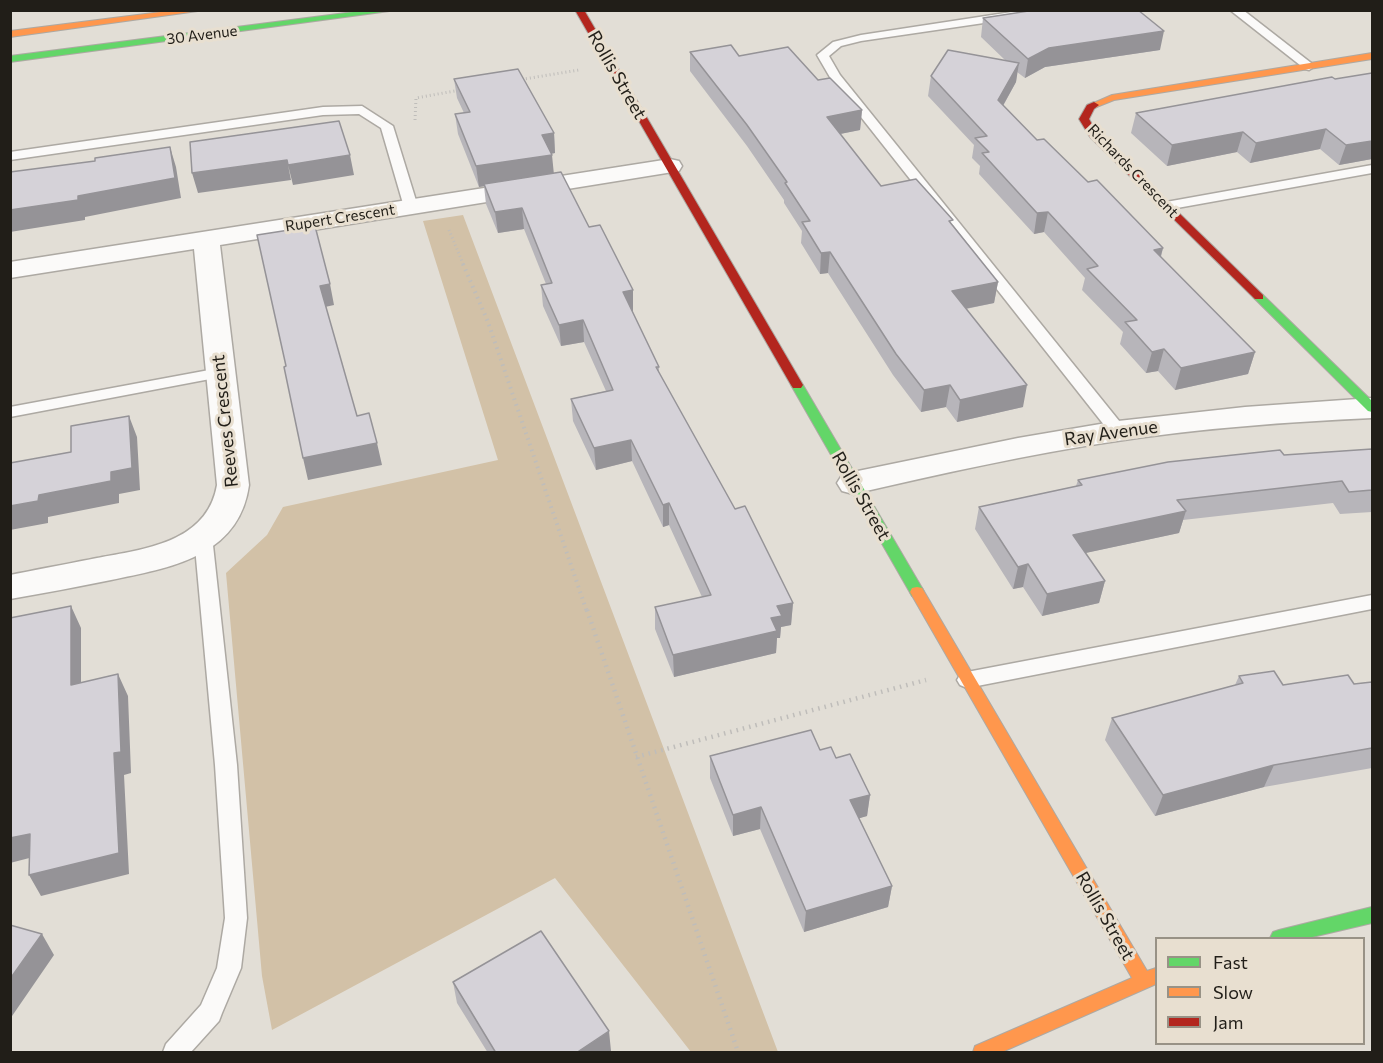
<!DOCTYPE html>
<html>
<head>
<meta charset="utf-8">
<style>
	body { margin:0 }
	#map { position:relative; width:1383px; height:1063px; overflow:hidden; background:#e2ded6; font-family:Commissioner,sans-serif }
	canvas { display:block }
	.frame { position:absolute; inset:0; border:12px solid #211e18; pointer-events:none }
	.legend { position:absolute; left:1155px; top:937px; width:210px; height:108px; box-sizing:border-box; background:#e8dfd0; border:2px solid #989286; margin:0; padding:8px 10px; list-style:none; font-size:18px; color:#211e18 }
	.legend li { display:flex; align-items:center; gap:12px; height:30px }
	.legend b { width:30px; border:2px solid #989286 }
</style>
</head>
<body>
<div id="map">
<canvas width="1383" height="1063"></canvas>
<div class="frame"></div>
<ul class="legend">
<li><b style="height:8px;background:#63d668"></b>Fast</li>
<li><b style="height:8px;background:#ff974d"></b>Slow</li>
<li><b style="height:8px;background:#b3261e"></b>Jam</li>
</ul>
</div>
<script>
const ctx = document.querySelector('canvas').getContext('2d');
ctx.lineJoin = 'round';
function paint(path, color) {
  ctx.fillStyle = color;
  ctx.fill(path, 'evenodd');
}
function strokePath(path, color, width, dash) {
  ctx.strokeStyle = color;
  ctx.lineWidth = width;
  ctx.lineCap = dash ? 'butt' : 'round';
  ctx.setLineDash(dash || []);
  ctx.stroke(path);
}
function drawText(font, color, halo, rows, align = 'center') {
  ctx.font = font + ' Commissioner,sans-serif';
  ctx.lineWidth = 6;
  ctx.setLineDash([]);
  ctx.textBaseline = 'middle';
  ctx.strokeStyle = halo;
  ctx.fillStyle = color;
  for (const [text, x, y, turn = 0] of rows) {
    ctx.save();
    ctx.translate(x, y);
    ctx.rotate((+turn || 0) * Math.PI / 180);
    ctx.textAlign = isNaN(turn) ? turn : align;
    if (halo) ctx.strokeText(text, 0, 0);
    ctx.fillText(text, 0, 0);
    ctx.restore();
  }
}
paint(new Path2D(`
	M463,215L778,1052H691L555,878L272,1030L262,976L226,573L267,535L283,507L498,460L423,221Z`), '#d2c1a7');
const lane = new Path2D(`
	M1025,10H1057L1052,13L861,41L841,46L829,56L840,75L1124,427L1126,431L1124,435H1112L831,79L817,55L833,42L861,35Z
	M1230,10H1243L1315,66L1309,70L1305,69Z
	M362,106L393,126L418,207L416,210H406L404,207L381,128L359,114L323,115L10,160V152L323,107Z
	M1372,165V173L1166,210L1159,206L1166,202Z
	M220,368L226,370L228,373L226,376L10,417V407Z
	M203,530L209,532L212,536L237,765L247,918L241,968L222,1013L219,1021L191,1052H163L166,1044L201,1005L217,968L225,918L215,765L194,536L197,532Z
	M1372,595V609L967,688L960,685L957,680L960,675L967,672Z`);
const street = new Path2D(`
	M670,159L679,161L682,166L679,171L220,245L249,485C239,557 169,568 111,580C77,587 44,593 10,599V575C39,569 68,564 97,558C144,549 207,543 217,485L194,249L10,278V262Z
	M1372,398V418C1287,422 1202,428 1117,441C1028,454 941,474 853,494L842,491L837,483L842,475L853,472L1018,438L1118,421L1245,407Z`);
const fast = new Path2D(`
	M369,10H397L10,62V56Z
	M1259,294L1263,295L1372,401V412L1368,411L1255,299L1253,297Z
	M797,381L803,385L922,588L924,592L922,596H912L791,385Z
	M1372,907V923L1308,938H1270L1273,932L1279,930Z`);
const slow = new Path2D(`
	M177,10H205L10,37V31Z
	M1372,53V59L1114,100L1094,108L1089,105L1112,95Z
	M917,587L922,588L1147,971L1156,968V984L1002,1052H973L975,1046L1132,978L910,592L912,588Z`);
const jam = new Path2D(`
	M575,10H584L803,385L801,388H793L791,385Z
	M1094,102L1099,105L1094,109L1089,119L1097,133L1263,295V299H1255L1090,137L1079,119L1087,105Z`);
strokePath(lane, '#ada9a3', 3);
strokePath(street, '#ada9a3', 3);
strokePath(fast, '#ada9a3', 2);
strokePath(slow, '#ada9a3', 2);
strokePath(jam, '#ada9a3', 2);
strokePath(new Path2D(`
	M518,80L579,70
	M415,120L416,98L460,90
	M449,230L464,266`), '#bfbdba', 3, [1, 3]);
strokePath(new Path2D(`
	M463,264L488,322L587,612`), '#bfbdba', 4, [1.5, 4.5]);
strokePath(new Path2D(`
	M587,610L738,1052
	M636,757L926,680`), '#bfbdba', 4.5, [1.5, 5]);
paint(lane, '#fbfaf9');
paint(street, '#fbfaf9');
paint(fast, '#63d668');
paint(slow, '#ff974d');
paint(jam, '#b3261e');
paint(new Path2D(`
	M983,18L1160,50L1045,67L1025,78L1017,72L1016,82L1003,106L1037,140L1088,182L1163,248L1161,257L1255,352L1248,374L1175,390L1158,371L1146,373L1120,344L1123,332L1082,290L1085,278L1044,232L1034,234L979,174L980,166L972,158L974,145L928,96L931,76L1005,60L981,37Z
	M690,52L739,56L818,80L862,110L860,130L840,134L881,186L953,225L998,282L994,303L966,309L1023,407L957,422L946,407L921,412L893,375L828,273L820,274L801,243L802,231L784,203V200L747,146L690,71Z
	M1372,73V159L1339,165L1320,149L1250,163L1237,152L1167,166L1131,133L1136,113Z
	M454,79L554,133L555,153L551,154L553,173L633,312H632L659,367V374L735,509L793,603L791,625L781,627L780,638H777L776,653L674,677L655,629V607L702,597L669,525L663,527L632,461L596,470L573,421L571,399L606,391L584,342L561,346L543,306L541,285L546,284L524,229L498,233L486,204L484,186L479,187L458,134L455,114L464,113L457,98Z
	M1372,449V512L1340,514L1333,503L1183,520L1179,533L1085,553L1105,581L1099,603L1042,616L1023,587L1013,589L975,529L979,507L1076,486L1078,480L1284,455Z
	M1239,676L1283,685L1354,684L1372,682V768L1264,787L1155,816L1105,740L1112,718L1235,685Z
	M820,750L836,758L870,795L867,816L859,818L892,886L888,907L804,932L760,829L733,836L710,778V756Z
	M453,982L611,1051L609,1053H488L457,1003Z`), '#b7b5ba');
paint(new Path2D(`
	M1164,31L1160,50L1045,67L1025,78L1028,59L1049,48Z
	M1019,63L1016,82L995,120L998,100Z
	M862,110L860,130L825,137L827,117Z
	M1326,129L1320,149L1250,163L1256,143Z
	M1243,132L1237,152L1167,166L1172,145Z
	M554,133L555,153L543,155L542,135Z
	M1372,141V159L1339,165L1346,145Z
	M170,147L176,167L181,198L85,217V220L10,232V210L78,196Z
	M350,155L354,175L293,185L288,165Z
	M552,155L554,175L479,187L476,166Z
	M287,160L291,180L198,193L192,173Z
	M522,208L524,229L498,233L495,212Z
	M1048,212L1044,232L1034,234L1037,213Z
	M1163,248L1157,269L1154,250Z
	M830,252L828,273L820,274L821,253Z
	M998,282L994,303L949,312L952,291Z
	M330,284L334,305L325,307L320,286Z
	M633,290V312L624,313L623,292Z
	M583,320L584,342L561,346L559,325Z
	M1164,349L1158,371L1146,373L1152,352Z
	M1255,352L1248,374L1175,390L1181,368Z
	M950,385L946,407L921,412L924,390Z
	M1027,385L1023,407L957,422L960,400Z
	M129,416L137,437L140,490L119,494V503L48,517V523L10,530V506L39,495Z
	M631,440L632,461L596,470L594,448Z
	M377,443L382,465L308,480L303,458Z
	M669,503V525L663,527V505Z
	M1186,511L1179,533L1067,557L1073,535Z
	M1028,564L1023,587L1013,589L1018,567Z
	M1105,581L1099,603L1042,616L1047,594Z
	M793,603L791,625L781,627L780,638H777L776,653L674,677L673,655L771,618L777,606Z
	M71,606L81,628V707L71,685Z
	M118,674L128,696L131,773L124,775L129,874L41,896L29,875L114,753Z
	M1274,765L1264,787L1155,816L1163,795Z
	M870,795L867,816L847,822L850,800Z
	M761,807L760,829L733,836V815Z
	M30,834L41,855L10,863V838Z
	M892,886L888,907L804,932L806,911Z
	M42,934L54,955L10,1019V979Z
	M609,1031L611,1051L609,1053H576Z`), '#959397');
const building = new Path2D(`
	M1035,10H1138L1164,31L1049,48L1028,59L983,18Z
	M731,45L739,56L788,47L818,80L830,78L862,110L827,117L881,186L916,179L953,220L949,221L998,282L952,291L1027,385L960,400L950,385L924,390L896,354L830,252L821,253L802,222L810,221L785,183L787,182L747,125L690,52Z
	M948,50L1019,63L998,100L1037,140L1044,139L1088,182L1097,180L1163,248L1154,250L1255,352L1181,368L1164,349L1152,352L1125,322L1137,320L1087,269L1098,266L1048,212L1037,213L982,153L989,152L975,138L987,136L931,76Z
	M518,69L554,133L542,135L552,155L476,166L455,114L470,112L454,79Z
	M1372,73V141L1346,145L1326,129L1256,143L1243,132L1172,145L1136,113L1332,77L1335,79Z
	M339,121L350,155L288,165L287,160L192,173L190,142Z
	M170,147L175,178L78,196V200L10,210V172L95,161V158Z
	M561,172L589,227L600,225L633,290L623,292L659,367H656L735,509L745,506L793,603L777,606L782,616L771,618L777,631L673,655L655,607L711,595L669,503L663,505L631,440L594,448L571,399L613,390L583,320L559,325L541,285L552,283L522,208L495,212L484,184Z
	M315,226L330,284L320,286L357,416L369,413L377,443L303,458L284,367L286,366L257,235Z
	M129,416L132,468L111,472V481L39,495L38,501L10,506V463L71,452V426Z
	M1372,449V490L1349,492L1342,481L1177,500L1186,511L1073,535L1105,581L1047,594L1028,564L1018,567L979,507L1082,485L1078,480L1168,462L1280,450L1284,455Z
	M71,606V685L118,674L121,752L114,753L119,853L29,875L30,834L10,838V618Z
	M1274,671L1283,685L1348,675L1354,684L1372,682V748L1274,765L1163,795L1112,718L1243,683L1239,676Z
	M811,730L820,750L831,747L836,758L850,754L870,795L850,800L892,886L806,911L761,807L733,815L710,756Z
	M10,925L42,934L10,979Z
	M541,931L609,1031L576,1053H496L453,982Z`);
paint(building, '#d5d2d8');
strokePath(building, '#959397', 1.5);
drawText('15px', '#211e18', '#e8dfd0', [
	["30 Avenue",202,35,-7],
	["Richards Crescent",1133,171,46],
	["Rupert Crescent",340,218,-9]
]);
drawText('18px', '#211e18', '#e8dfd0', [
	["Rollis Street",617,75,60],
	["Reeves Crescent",225,421,-96],
	["Ray Avenue",1111,433,-8],
	["Rollis Street",861,496,60],
	["Rollis Street",1105,916,60]
]);
</script>
</body>
</html>
